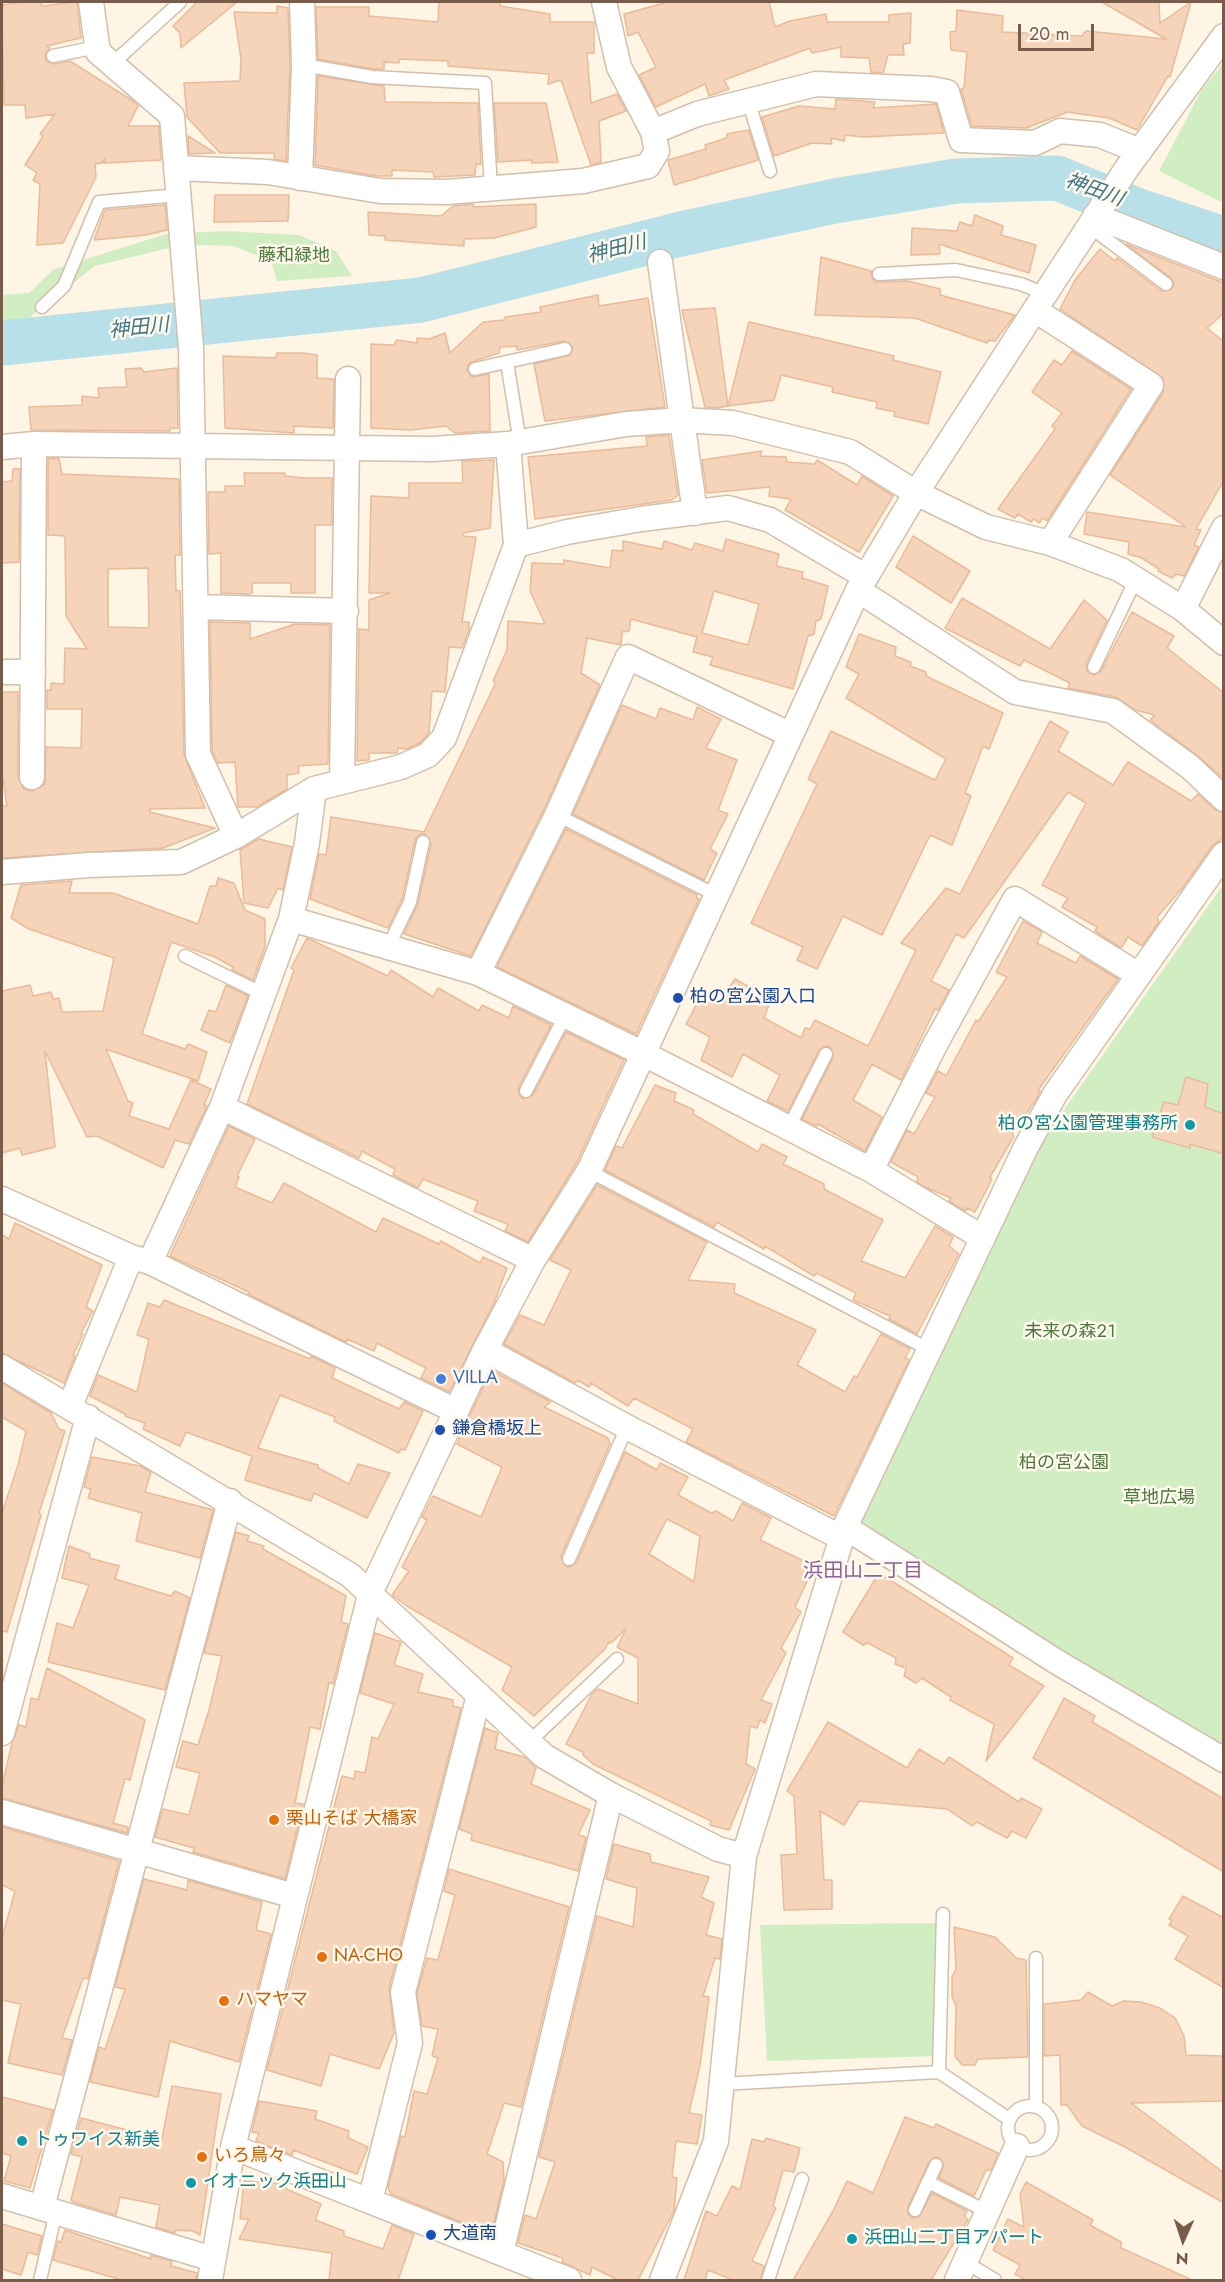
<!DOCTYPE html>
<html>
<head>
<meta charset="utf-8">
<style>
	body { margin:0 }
	#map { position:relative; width:1225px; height:2282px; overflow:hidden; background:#fef5e4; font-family:Jost,sans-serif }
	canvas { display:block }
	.frame { position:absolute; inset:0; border:3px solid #785b48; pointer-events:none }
	.north { position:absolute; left:1153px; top:2210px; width:60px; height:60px; -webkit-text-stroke:4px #fff8ec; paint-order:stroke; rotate:183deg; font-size:16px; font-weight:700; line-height:24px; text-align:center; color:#785b48 }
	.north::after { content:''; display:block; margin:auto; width:21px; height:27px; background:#785b48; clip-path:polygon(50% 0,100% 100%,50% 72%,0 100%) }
	.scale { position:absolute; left:1018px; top:24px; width:76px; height:27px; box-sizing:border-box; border:3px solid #785b48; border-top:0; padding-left:8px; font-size:18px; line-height:21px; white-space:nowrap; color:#785b48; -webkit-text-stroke:4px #fff8ec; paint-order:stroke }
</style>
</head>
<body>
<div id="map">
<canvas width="1225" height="2282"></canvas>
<div class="frame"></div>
<div class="north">N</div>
<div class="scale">20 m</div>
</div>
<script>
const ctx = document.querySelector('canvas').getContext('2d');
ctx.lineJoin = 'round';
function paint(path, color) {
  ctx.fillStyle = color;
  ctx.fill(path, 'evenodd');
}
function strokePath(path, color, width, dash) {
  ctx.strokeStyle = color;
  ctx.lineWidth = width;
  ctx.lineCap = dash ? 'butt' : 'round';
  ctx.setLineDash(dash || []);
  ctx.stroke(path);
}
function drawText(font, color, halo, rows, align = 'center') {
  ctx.font = font + ' Jost,"Noto Sans JP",sans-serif';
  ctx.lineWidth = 5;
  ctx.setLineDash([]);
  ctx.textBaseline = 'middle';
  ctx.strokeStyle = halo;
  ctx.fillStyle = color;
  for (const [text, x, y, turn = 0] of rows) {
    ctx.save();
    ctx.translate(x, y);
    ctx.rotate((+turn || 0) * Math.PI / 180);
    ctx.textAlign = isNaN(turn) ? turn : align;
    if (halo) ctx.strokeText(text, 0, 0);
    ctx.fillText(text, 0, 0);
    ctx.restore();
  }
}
paint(new Path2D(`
	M1223,63V203L1159,171L1201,91Z
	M225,231L299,235L336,251L352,276L277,281L271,261L233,246L200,245L165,249L95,266L21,324L2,326V295L29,293L54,269L166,234Z
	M1223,885V1749L1067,1658L861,1521L1044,1138Z
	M938,1923L939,2056L767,2061L760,1925Z`), '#d1edc2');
strokePath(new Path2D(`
	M2,343L421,300L685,233L835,201L956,181L1057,178L1139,211L1224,239`), '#b7e0e9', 45);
const building = new Path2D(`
	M23,2H41L42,6L77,2L81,38L46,46L50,48L45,54L46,61L54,64L70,61L133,101L138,106L128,126H159L161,160L104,163L105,159L102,163L95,164L96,177L63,243L37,245L40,184L33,180L37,173L25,165L43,136L40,134L55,114L26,118L25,105H4L2,5Z
	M197,2H237L181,48L180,33L173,26Z
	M439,2H500V6L550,14V22H594V53H587L591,103L617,94L626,111L599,121L601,162L591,165L561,80L548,84L549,74L448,66V61L399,59V63L384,62V69H373L318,59L316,7H369V16L438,22Z
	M668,2H769L775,27L790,21L826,14L827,22H889V15L911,13L910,43L903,44L904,55H888L883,73L871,72L869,58L841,57V47L812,53L810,48L724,80L729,89L709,96L705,84L656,107L639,75L656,67L638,32L628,36L624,14Z
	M1102,2H1159L1160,23L1191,2L1170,77L1168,76L1137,130L1109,118L1068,112L1026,128L972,126L961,89L964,88L967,52L951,50L950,32L956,31L957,10L1003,16L1002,32L1082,36L1086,31L1166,39Z
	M277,6L288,8L290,65L286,161L274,159V153H220L187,117L184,83L240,81L241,59L234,12L277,13Z
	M318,76L384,86L385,102L478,103L481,164H476L475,175L434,177L433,172L392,170V176H376L315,165Z
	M836,99L875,102L873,108L936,104L944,133L864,137L845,135L844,141L831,138L832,144L812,143L774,156L762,117L799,106L835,109Z
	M494,103H546L558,162L532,163V160L498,162Z
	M749,130L758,160L674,185L668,160L706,149L705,145L726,138L727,134Z
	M188,136L215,153L189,154Z
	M215,195H289L288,221L214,222Z
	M473,204V207L536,204V227L494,238L464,239V246L385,240V236L369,235L368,212L441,216L453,206Z
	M165,205L167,230L146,235L94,240L105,210Z
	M975,215L1003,226L1001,235L1036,245L1029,273L939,244L940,254L911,255L912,228L957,231L960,222L972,226Z
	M1126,244L1224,283V313L1207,328L1224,342V480L1196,529L1201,530L1194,545L1199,547L1184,576L1176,574L1172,578L1158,571L1159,569L1142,558L1128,554L1129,542L1084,534L1087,512L1186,527L1110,475L1163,393V378L1060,309L1075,280L1100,249L1115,261L1117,258L1161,291L1172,289L1174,284L1171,278Z
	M821,257L871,271L872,278L876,282L908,281L940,289V295L1015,315L995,341L989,340L987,343L915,318L815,315Z
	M598,295L599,306L648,298L665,407L545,421L534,364L570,355L573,347L564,341L517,350V346L500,347L499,353L469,363L467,370L472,377L489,374L490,431L455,433L446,426L410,430L371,428V344L394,345L397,340L417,343V338L429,339L445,333L450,353L483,322L505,320V317L541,312L540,307Z
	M715,308L728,406L717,408L705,407L682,310Z
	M749,322L894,356L893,360L941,372L928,424L894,416L895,412L876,408L877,402L832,392L833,387L781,375L774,400L728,406Z
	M1072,351L1131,389L1047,521L1043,518L1039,523L1034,519L1031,522L1018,514L1015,518L998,509L1055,429L1052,426L1062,413L1032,392L1054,360L1062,365Z
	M277,353H304L317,355V378L334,379L333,428L294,426V433L225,428L223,356L276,358Z
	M141,368L144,372L177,368L178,428H170V431L31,430L29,407L82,405V396L99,398L98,388L127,387L125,369Z
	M669,435L678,495L672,500L535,519L528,457L647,446L646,437Z
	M762,451L760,456L786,457L787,462L815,464L817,460L857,485L862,476L893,496L859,552L785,510L791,499L769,496L770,487L707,493L702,460Z
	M48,458L59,459L62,474L179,479L180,555H175L176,590L180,591L181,620L184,754L205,808L150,809V812L215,828L163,848L2,858V806H7L2,772V692H18V777L24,789L32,791L45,784L46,747L81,748L82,709H47V690H51V683L64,684L65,648L87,649L66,616L65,536L48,535ZM148,568L149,628L108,627V569Z
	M494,460L490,528L463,533V536L476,537L462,622H469V630L462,648L449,647L445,692L432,691L429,733L420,743L406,749L398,748L397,753H369V760L357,761L359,629L369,630V600L390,593H369L371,496L409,498V483H463L462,461Z
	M13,469H20L19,562L2,563V482L12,481Z
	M244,473H285V476L305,478H332V525H315V593H291V583H252V593L249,594L221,593V553L209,554L208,492H225V486H245Z
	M913,536L970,571L951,603L896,567Z
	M726,539L779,554L776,566L803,572L802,578L828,586L821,619L816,621L814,634L808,636L793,689L710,665L713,657L693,652L697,637L631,619L629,631L622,632L621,645L587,638L581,673L600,685L544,809L471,956L404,934L418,904L431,844L425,834H420L415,840L402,899L388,928L310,899L319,854L326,855L331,817L424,832L496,682L493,681L507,650L508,621L545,624L530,591L532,563L564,564V560L610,568L612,550L623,551V541L662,549L664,541L692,550L695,543L723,551ZM714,591L759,604L748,645L702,633Z
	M962,598L1050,649L1084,600L1107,620L1086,664L1087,671L1094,675L1101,671L1132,612L1174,636L1167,648L1224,693V779L1198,756L1150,720L1155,715L1135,710L1116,697L1068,688L1070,683L1024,660L1020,666L945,628Z
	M210,622L250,623V639L295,624L330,625L328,764L298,766L299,773L287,775V789L257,807H238L235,762L218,763L212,751Z
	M859,634L896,647L895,656L911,662L910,666L926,672V676L1003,713L989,749L983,746L965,793L971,796L952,845L930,835L882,935L843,916L817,969L797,960L803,947L751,923L817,784L808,779L831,731L935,780L946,759L846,698L859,674L846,667Z
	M622,705L656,719L660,708L693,720L697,707L721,719L706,748L737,760L718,810L728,814L710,849L717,853L704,880L573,814Z
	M1050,721L1068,732L1058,751L1113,785L1128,762L1191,801L1198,794L1214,809L1224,813V837L1212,846L1184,886L1157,917L1159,922L1142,946L1128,937L1121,948L1095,931L1097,927L1062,907L1068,898L1042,885L1086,803L1068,792L964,938L956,934L931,981L949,990L938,1010L935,1009L901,1080L872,1064L853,1100L882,1117L865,1151L818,1124L817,1126L802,1119L833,1058L830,1047L825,1046L819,1050L788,1111L767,1101L780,1075L743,1054L732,1077L701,1060L710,1037L686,1024L700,998L709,1003L712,998L719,1002L735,979L771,999L764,1018L801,1038L805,1028L810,1029L815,1020L868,1046L916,950L901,943L946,888L960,894Z
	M566,829L697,895L696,898L699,899L636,1034L497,967Z
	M259,839L292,847L283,890L278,888L268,908L244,903L240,850Z
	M218,878L234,883L245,910L265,919V947L253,980L232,970L233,967L215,957L171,942L142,1034L185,1049L188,1044L207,1052L198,1081L106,1049L128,1101L133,1103L129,1116L169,1129L191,1080L211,1089L204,1105L207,1106L189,1144L175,1140L163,1168L97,1136L87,1137L45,1051L55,1147L22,1155L20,1148L2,1153V991L30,985L33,996L51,992L53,999L59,998L62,1012L103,1011L114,958L29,929L11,918L21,885L72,881L69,893H113L198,924L210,886H216Z
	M1023,921L1042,932L1037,943L1076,963L1080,956L1118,979L1038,1090L1040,1091L1037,1098L1012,1134L1014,1136L990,1177L992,1179L975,1212L967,1208L965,1211L949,1201L951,1198L927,1188L917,1182L918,1177L891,1162L907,1130L914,1134L935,1097L926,1093L938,1071L946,1076L976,1020L978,1022L1007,977L996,972Z
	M307,938L388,976L391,970L433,997L438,988L479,1011L482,1005L509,1018L513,1006L551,1025L518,1088L519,1095L523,1099L533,1095L566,1032L624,1060L576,1164L528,1242L505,1231L508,1224L474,1211L478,1201L423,1179L418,1188L393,1175L395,1169L362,1151L359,1158L247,1104L294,970L291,968Z
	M226,985L248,996L230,1043L201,1030L209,1010L216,1012Z
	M1186,1077L1208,1084L1205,1107L1224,1114V1154L1190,1144V1148L1152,1137L1164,1102L1178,1105Z
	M655,1085L676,1093L674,1101L694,1110L693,1114L758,1152L762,1144L787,1157L783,1164L824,1184V1189L883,1220L861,1261L905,1278L935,1226L953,1237L949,1246L959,1254L917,1334L889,1319L890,1316L853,1300L856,1293L817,1273L814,1276L765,1246L764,1249L717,1222L714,1227L605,1170L616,1146L622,1148Z
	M229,1126L255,1139L237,1176L239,1177L235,1187L272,1203L284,1183L376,1232L383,1218L439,1244L441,1241L480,1263L483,1257L507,1268L494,1303L449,1392L421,1378L426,1368L377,1343L374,1351L347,1339L346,1342L248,1294L249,1292L170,1256Z
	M597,1185L707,1242L688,1280L735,1284L734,1293L816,1330L797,1365L845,1392L854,1376L857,1377L881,1334L910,1349L905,1358L909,1360L834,1516L686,1442L693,1429L634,1398L628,1406L591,1383L589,1387L578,1380L575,1383L504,1344L520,1315L544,1325L571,1270L550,1260Z
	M15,1223L102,1265L86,1307L93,1311L81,1333L83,1334L73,1355L75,1356L64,1383L2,1353V1235L9,1239Z
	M164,1300L310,1359L311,1356L335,1368L332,1378L399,1409L404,1402L423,1411L405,1450L401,1449L399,1453L334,1421L335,1417L280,1395L258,1448L318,1465V1468L349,1484L358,1464L390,1473L367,1518L314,1493L311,1501L245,1480L252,1456L186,1432L180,1446L143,1429L145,1423L125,1416V1414L90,1396L98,1375L137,1392L149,1339L137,1335L148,1303L160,1307Z
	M491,1370L551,1402L544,1407L608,1438L610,1444L561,1556L565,1566L570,1567L577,1562L625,1452L657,1470L660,1463L688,1477L678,1495L711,1513L716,1511L733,1521L742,1503L771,1518L760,1540L814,1566L795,1607L801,1612L781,1648L786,1653L761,1700L772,1704L765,1723L760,1720L757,1728L750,1726L746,1764L755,1769L729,1830L710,1825L711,1821L593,1764L583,1755V1752L566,1744L592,1694L598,1689L638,1704V1658L617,1647L626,1629L611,1643L609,1642L605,1649L534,1716L502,1690L512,1667L407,1606L392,1595L409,1571L402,1567L427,1520L422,1517L433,1496L481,1517L502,1467L457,1444ZM667,1519L700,1536L694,1582L649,1554Z
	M2,1383L51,1413L59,1429L65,1431L39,1513L41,1515L7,1632L2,1631V1513L18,1465L26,1431L2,1417Z
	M92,1457L140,1466L151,1472L145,1492L213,1510L200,1558L136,1541L142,1513L88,1498L91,1489L84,1487Z
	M236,1532L249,1536L247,1541L264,1546L263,1549L346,1596L341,1622L348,1624L333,1684L329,1682L320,1729L310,1727L295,1803L303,1804L285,1879L193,1852L194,1848L155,1837L163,1809L189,1815L200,1773L176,1767L183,1741L198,1745L209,1710L222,1656L204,1653Z
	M69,1546L90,1554L89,1558L119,1566L115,1579L171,1596L175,1591L190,1598L165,1690L48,1662L57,1623L73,1628L89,1585L62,1578Z
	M879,1573L1013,1658L1009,1665L1044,1686L986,1761L994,1724L950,1700L951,1697L922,1678L916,1683L904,1676L906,1668L895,1664L896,1658L868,1643L863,1645L843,1632Z
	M375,1633L401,1642L394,1665L423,1674L418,1692L453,1700V1706L461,1708L389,1988L394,2033L379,2069L330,2054L321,2086L267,2070L342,1776L354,1779L355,1771L365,1773L372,1737L378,1739L394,1704L360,1693Z
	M47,1668L145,1720L130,1780L125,1779L113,1823L128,1827L127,1833L2,1798V1786L12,1743L19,1725L26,1727L31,1698L38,1700Z
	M1064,1698L1095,1716L1092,1722L1224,1799V1872L1033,1758Z
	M828,1722L907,1768L919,1749L944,1764L949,1757L1019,1802L1021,1798L1042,1809L1026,1838L1012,1831L1007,1838L977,1822L972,1826L947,1809L859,1801L844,1825L820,1811L824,1880H832V1909L784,1910L781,1855L797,1854L794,1796L787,1791Z
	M485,1728L498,1733L495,1749L524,1757L536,1768L531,1784L590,1810L578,1835L586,1837L578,1871L471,1840L472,1834L459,1829Z
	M2,1827L119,1861L88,1979L83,1978L62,2038L72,2040L62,2075L8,2063L21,2004L2,2000V1938L15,1891L2,1885Z
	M614,1844L650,1854L651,1862L709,1877L701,1897L714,1903L706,1935L722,1939L720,1959L715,1958L703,1996L709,1997L700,2065L689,2113L702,2115L697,2144L676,2141L672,2177L677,2178L674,2211L638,2280H618L592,2267L590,2275L562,2262L563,2258L518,2243L525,2215L536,2219L555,2162L539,2157L597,1916L633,1927L637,1888L606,1879Z
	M449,1869L569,1907L521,2107L504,2103L487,2154L503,2162L504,2180L493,2227L468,2225L391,2194L388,2188L401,2136L405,2137L414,2091L427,2094L438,2058L432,2056L438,2029L422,2026L417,1993L427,1958L438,1960L455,1895L444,1891Z
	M144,1879L187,1890L188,1880L262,1902L256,1930L271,1934L239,2062L170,2041L158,2097L90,2082L99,2047L105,2049L125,1989L115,1987Z
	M1183,1896L1224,1918V1988L1175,1959L1188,1936L1169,1925L1172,1920L1169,1919Z
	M954,1927L995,1937L1016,1958L1026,1960L1028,2057L978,2059L975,2065H962L955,2056L956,2006L952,1997V1976L956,1969Z
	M1088,1992L1112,2006L1124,2001L1141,2002L1160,2008L1175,2018L1184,2036L1186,2055L1224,2056V2101L1131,2103L1224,2173V2203L1125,2147L1082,2126L1067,2105H1061L1060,2055L1044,2056V2004L1081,2000Z
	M172,2086L221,2094L200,2235L193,2231L175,2230V2233L156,2227L160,2205L120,2197L116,2215L73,2202L71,2200L82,2157L71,2154L81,2118L162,2139Z
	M2,2097L53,2110L30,2188L4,2181L11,2156L2,2153Z
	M259,2101L317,2111L315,2119L349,2131L348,2138L368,2147L357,2174L293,2150L292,2155L256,2141L259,2133L252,2132Z
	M905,2117L934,2128L936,2124L998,2153L991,2170H986L974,2196L939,2178L944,2165L940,2158L935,2157L929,2162L908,2207V2214L912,2218L920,2216L932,2193L967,2211L964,2216L968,2220L931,2280H793L834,2209L847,2181L873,2193Z
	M766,2138L800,2148L794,2172L783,2170L773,2206L776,2208L752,2261L764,2266L760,2280H733L708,2270L705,2280H684L706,2211L717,2216L732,2186L740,2190L752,2139L764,2142Z
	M244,2181L287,2184L286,2189L321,2204L315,2220L344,2231V2236L383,2249L392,2225L414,2234L398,2280H329L332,2253L239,2239L249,2219H240Z
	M1026,2182L1093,2220L1090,2225L1121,2242V2248L1192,2280H1026L1015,2274L1020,2265L993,2250L1008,2219L1024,2227L1020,2194Z
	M2,2224L42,2236L37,2255L28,2252L21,2275L2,2269Z
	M65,2230L151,2259V2255L172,2261L171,2266L197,2273L196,2280H122L53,2260L58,2241L61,2242Z`);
paint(building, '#f5d4ba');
strokePath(building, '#e9bb99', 1.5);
const lane = new Path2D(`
	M53,56L97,47
	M112,64L180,2
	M304,65L372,77L485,83L491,189
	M748,100L770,171
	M1089,226L1166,284
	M879,274L956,270L1021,284L1045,294
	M42,307L64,286L99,202L179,195
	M507,362L520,443
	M475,369L565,349
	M1094,667L1136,579
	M557,815L718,896
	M389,945L410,902L423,842
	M185,956L263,994
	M526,1091L565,1016
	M788,1129L826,1054
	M589,1171L930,1350
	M569,1559L627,1427
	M530,1741L617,1659
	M939,2072L943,1914
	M721,2084L939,2072L1009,2119
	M1008 2128a22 22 0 1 1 44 0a22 22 0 1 1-44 0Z
	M1036,2107V1958
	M928,2182L988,2212
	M915,2210L936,2165
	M965,2262L995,2280
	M40,2280L56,2212
	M768,2280L802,2179`);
const street = new Path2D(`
	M91,2L98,52L172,116L191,348L198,754L236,836
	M653,132L697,114L816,84L931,89L947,92L961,140L1035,143L1060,131L1100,135L1140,151
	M176,168L268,172L380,191L447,192L583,181L648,166L657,151L653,132L619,67L604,2
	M300,178L304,65L302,2
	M1095,216L1224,267
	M660,262L695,513
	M1035,310L1151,385L1050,543
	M2,447L34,444L432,449L508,444L626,424L682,420L733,423L850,452L916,493L986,527L1050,543L1121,570L1183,609L1224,643
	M516,545L567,532L641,519L728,508L770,520L866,577
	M858,590L1015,692L1113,711L1190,767L1224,799
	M196,607L346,611
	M1183,609L1224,528
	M2,672H33
	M32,777L34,444
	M342,782L348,379
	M2,872L89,865L181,862L236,836L314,789L401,767L428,755L444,738L516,545L508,444
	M291,919L478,973L644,1054L871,1170L983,1238
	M478,973L557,815L628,657L791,735
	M222,1107L533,1260
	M871,1170L936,1043L1015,899L1137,974
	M2,1199L131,1257L150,1262L456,1411
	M150,1262L222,1107L291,919L307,843L314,789
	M485,1350L627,1427L842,1538
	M2,1367L350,1575L544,1756L611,1795L718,1849L744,1856
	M70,1406L131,1257
	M845,1527L1057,1662L1224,1760
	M2,1733L88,1417
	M2,1812L294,1896
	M233,2147L569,2280
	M2,2196L213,2259
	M370,2201L410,2043L403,1992L479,1695
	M42,2207L230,1501
	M501,2253L611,1795
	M210,2280L233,2147L371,1591L485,1350L533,1260L589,1171L858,590L916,493L1127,168L1224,36
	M662,2280L716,2141L744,1856L845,1527L1025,1149L1055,1094L1224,854
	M957,2280L1017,2146`);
strokePath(lane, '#d2bfac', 15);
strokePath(street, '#d2bfac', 27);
strokePath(lane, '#fff', 12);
strokePath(street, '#fff', 24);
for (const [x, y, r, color] of [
	[678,998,6,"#1a4fb4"],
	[1190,1125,6,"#0f9aa8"],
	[441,1379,6,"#3f7fe0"],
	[440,1430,6,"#1a4fb4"],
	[274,1820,6,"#e8710a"],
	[322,1957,6,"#e8710a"],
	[224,2001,6,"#e8710a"],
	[22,2141,6,"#0f9aa8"],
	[202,2157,6,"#e8710a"],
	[191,2183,6,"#0f9aa8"],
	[431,2235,6,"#1a4fb4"],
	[852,2239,6,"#0f9aa8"]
]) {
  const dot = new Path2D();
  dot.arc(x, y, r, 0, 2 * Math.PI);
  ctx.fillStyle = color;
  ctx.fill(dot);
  strokePath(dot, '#fff8ec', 2);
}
drawText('18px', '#4c793c', '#fff8ec', [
	["藤和緑地",294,257],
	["未来の森２１",1071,1333],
	["柏の宮公園",1064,1464],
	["草地広場",1159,1499]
]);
drawText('18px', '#164399', '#fff8ec', [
	["柏の宮公園入口",690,998],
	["鎌倉橋坂上",452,1430],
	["大道南",443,2235]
], 'left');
drawText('18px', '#0d838f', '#fff8ec', [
	["柏の宮公園管理事務所",1178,1125,"right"],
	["トゥワイス新美",34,2141],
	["イオニック浜田山",203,2183],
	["浜田山二丁目アパート",864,2239]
], 'left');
drawText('18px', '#366cbe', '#fff8ec', [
	["VILLA",453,1379]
], 'left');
drawText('18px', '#c56008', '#fff8ec', [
	["栗山そば 大橋家",286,1820],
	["NA-CHO",334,1957],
	["ハマヤマ",236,2001],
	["いろ鳥々",214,2157]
], 'left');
drawText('italic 20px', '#3d7786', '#fff8ec', [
	["神田川",1094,191,20],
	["神田川",617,250,-14],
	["神田川",139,329,-6]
]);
drawText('20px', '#8b639c', '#fff8ec', [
	["浜田山二丁目",863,1572]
]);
</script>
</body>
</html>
